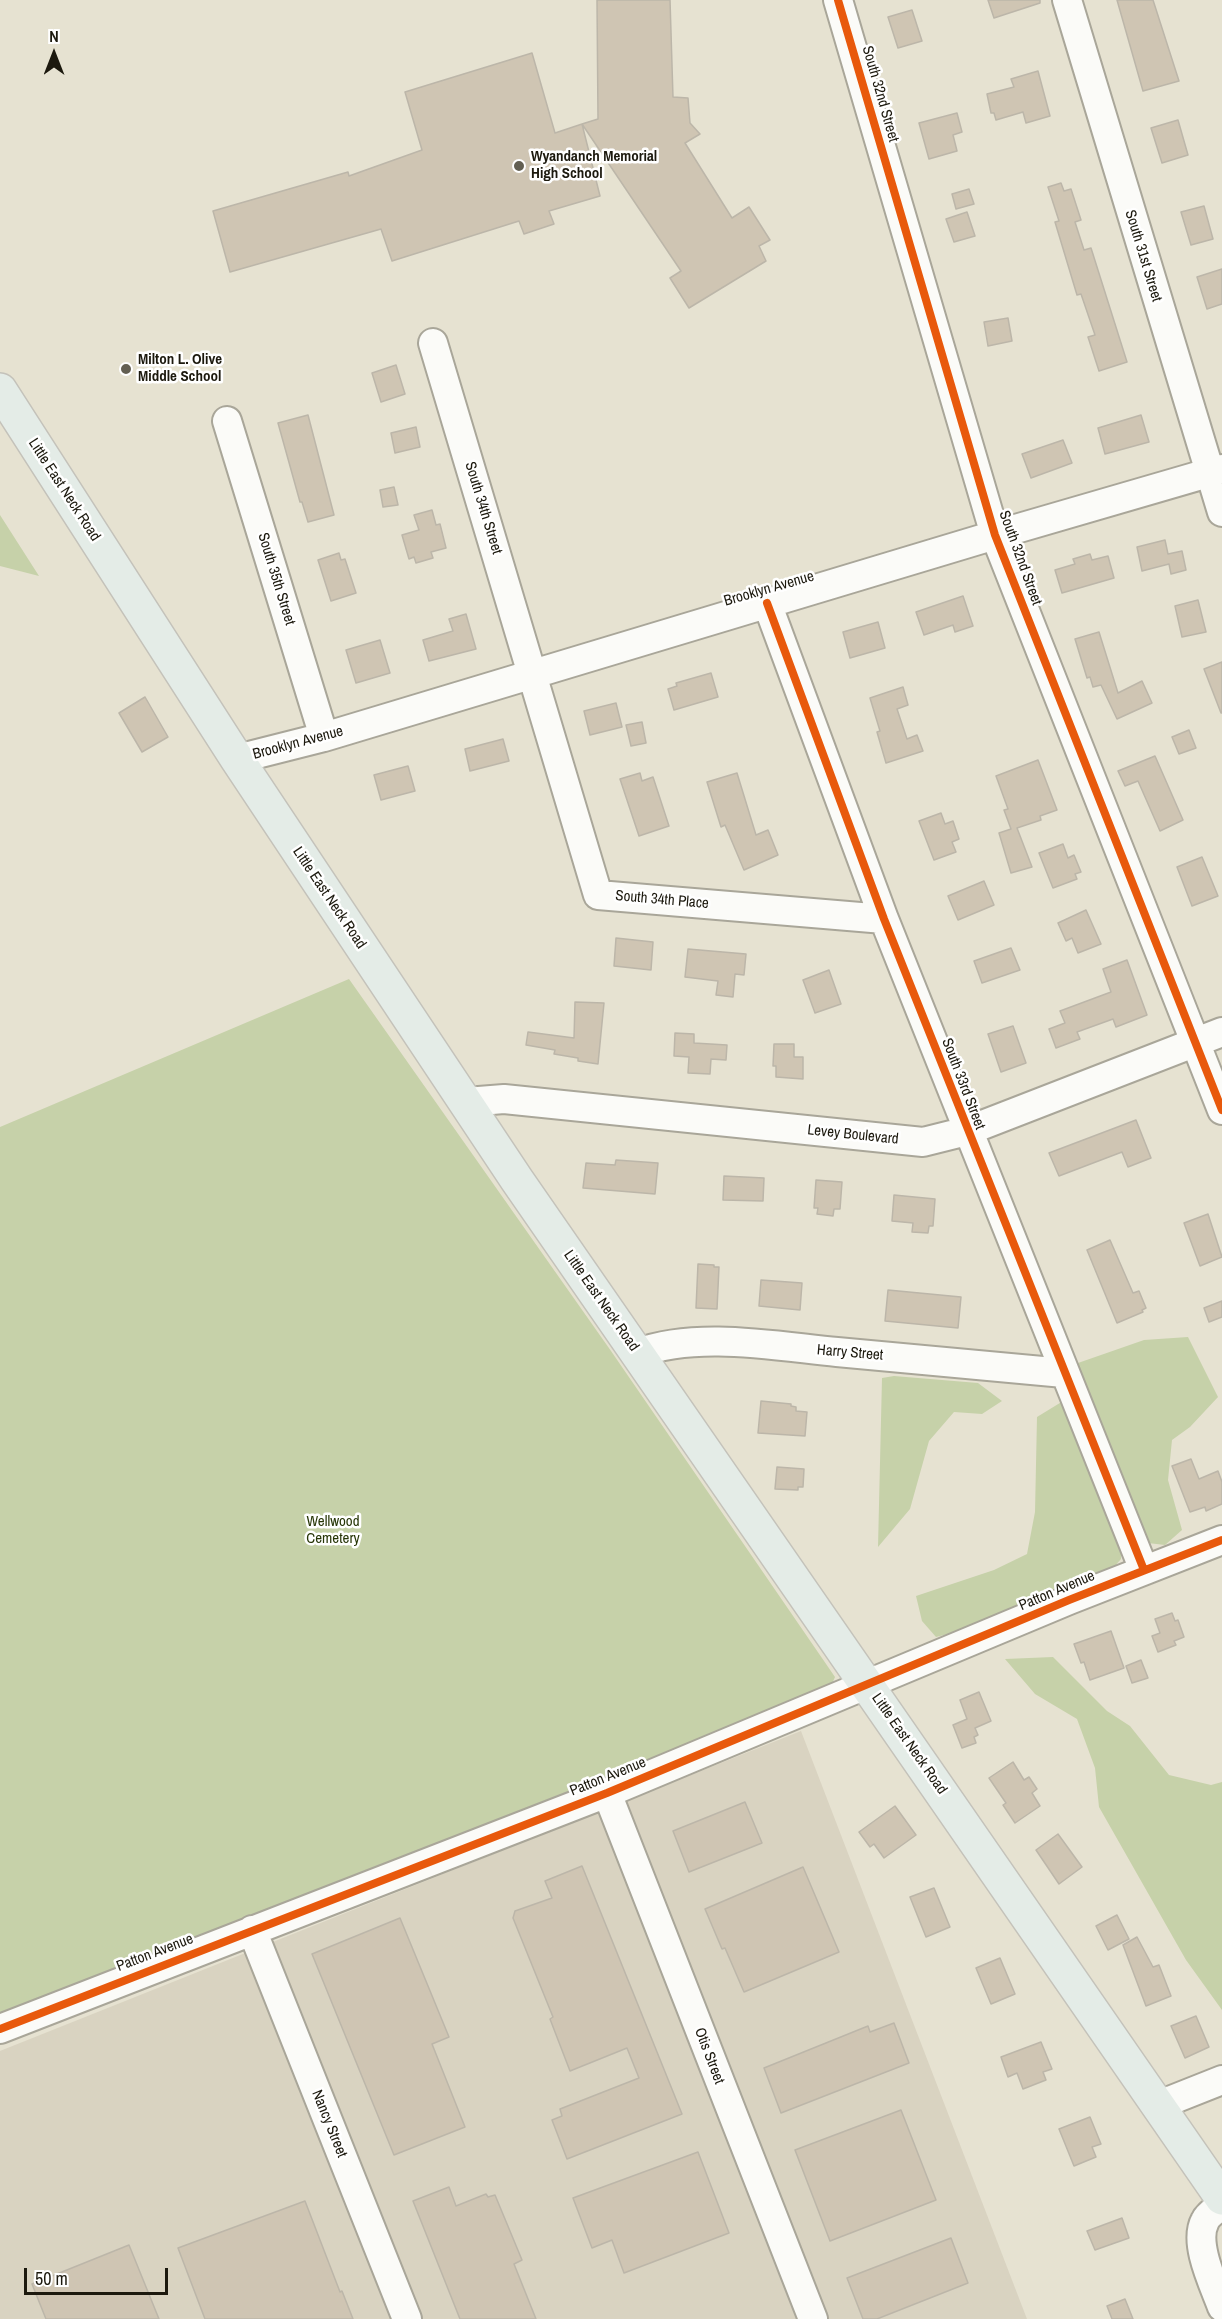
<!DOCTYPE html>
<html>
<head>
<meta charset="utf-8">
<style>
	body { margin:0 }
	#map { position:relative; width:1222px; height:2319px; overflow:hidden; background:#e6e2d1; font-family:"Archivo Narrow",sans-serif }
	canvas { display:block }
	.north { position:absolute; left:24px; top:24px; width:60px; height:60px; -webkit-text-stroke:4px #fff; paint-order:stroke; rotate:0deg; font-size:16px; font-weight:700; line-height:24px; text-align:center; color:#1c190e }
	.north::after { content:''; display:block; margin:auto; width:21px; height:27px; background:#1c190e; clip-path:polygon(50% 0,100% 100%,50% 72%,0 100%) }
	.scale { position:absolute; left:24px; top:2268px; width:144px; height:27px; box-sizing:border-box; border:3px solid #1c190e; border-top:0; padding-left:8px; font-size:18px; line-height:21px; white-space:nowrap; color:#1c190e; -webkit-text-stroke:4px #fff; paint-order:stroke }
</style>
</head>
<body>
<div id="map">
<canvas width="1222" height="2319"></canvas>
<div class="north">N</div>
<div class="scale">50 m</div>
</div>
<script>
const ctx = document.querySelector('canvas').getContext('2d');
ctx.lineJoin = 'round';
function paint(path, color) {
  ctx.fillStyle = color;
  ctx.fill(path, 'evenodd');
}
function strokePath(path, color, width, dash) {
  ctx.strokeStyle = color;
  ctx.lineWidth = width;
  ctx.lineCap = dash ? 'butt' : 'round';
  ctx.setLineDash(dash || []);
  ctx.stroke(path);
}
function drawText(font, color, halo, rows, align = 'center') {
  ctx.font = font + ' "Archivo Narrow",sans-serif';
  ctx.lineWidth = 5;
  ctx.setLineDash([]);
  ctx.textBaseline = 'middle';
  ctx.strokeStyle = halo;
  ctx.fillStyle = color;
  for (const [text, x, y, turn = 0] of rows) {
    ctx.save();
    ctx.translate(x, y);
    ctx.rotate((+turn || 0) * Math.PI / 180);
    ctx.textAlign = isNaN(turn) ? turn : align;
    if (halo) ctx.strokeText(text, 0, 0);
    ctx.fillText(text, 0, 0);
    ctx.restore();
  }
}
paint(new Path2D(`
	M801,1731L1027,2319H0V2051Z`), '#d9d3c1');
paint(new Path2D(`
	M0,515L39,576L0,566Z
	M349,979L611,1351L835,1677L829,1691L0,2020V1127Z
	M1188,1337L1218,1397L1190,1427L1172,1440L1168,1480L1182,1530L1165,1545L1148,1543L1134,1520L1078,1363L1144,1340Z
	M894,1376L978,1383L1002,1401L982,1414L954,1412L929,1441L910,1509L878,1547L882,1378Z
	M1068,1398L1121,1545V1559L1107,1575L956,1632L936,1637L922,1621L916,1596L994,1570L1027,1554L1035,1512L1037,1417Z
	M1053,1657L1107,1711L1130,1726L1169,1775L1211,1785L1222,1782V2010L1186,1960L1099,1807L1095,1768L1077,1719L1035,1694L1005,1659Z`), '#c6d1a9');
const building = new Path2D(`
	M597,0H670L673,97L688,98L690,123L700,134L685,143L732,218L749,207L770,240L759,246L766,261L689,308L670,278L681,271L582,124L598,119Z
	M988,0H1040V3L994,18Z
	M1117,0H1153L1179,81L1143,91Z
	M912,10L922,41L898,48L888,17Z
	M532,53L555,133L582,124L600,196L549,211L554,224L524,234L519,221L392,261L381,229L230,272L213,211L348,172L349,176L422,150L405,92Z
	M1038,71L1050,116L1026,123L1023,112L996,120L994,113H991L987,94L1014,87L1011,79Z
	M957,113L962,132L953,135L957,151L929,159L919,123Z
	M1178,120L1188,155L1162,163L1151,128Z
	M1061,183L1064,191L1071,189L1081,220L1075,222L1084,250L1091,248L1127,362L1099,371L1088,337L1095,335L1081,294L1077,295L1055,222L1059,221L1048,187Z
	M969,189L974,204L956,209L952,194Z
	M1204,206L1213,239L1191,245L1181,212Z
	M967,212L975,236L954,242L946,219Z
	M1222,269V304L1207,309L1197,277Z
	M1008,318L1012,341L988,346L984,322Z
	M396,365L405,394L381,402L372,373Z
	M308,415L334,515L308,522L302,502H300L278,423Z
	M1141,415L1149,442L1105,454L1098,428Z
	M416,427L420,447L395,453L391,433Z
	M1063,440L1072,463L1031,478L1022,454Z
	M394,487L398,505L383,507L380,490Z
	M432,510L436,525L440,524L446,548L431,552L433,558L416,563L414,557L409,559L402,535L419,530L414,515Z
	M1165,540L1168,554L1182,551L1186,570L1171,574L1169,564L1142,571L1137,547Z
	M339,553L341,560L345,559L356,593L331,601L318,560Z
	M1090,554L1092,560L1108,556L1114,578L1062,593L1055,570L1075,564L1073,559Z
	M963,596L973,626L955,632L953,625L924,635L916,612Z
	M1198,600L1206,632L1182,637L1175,606Z
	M466,614L476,649L429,661L423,640L453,631L449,619Z
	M878,622L885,648L850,658L843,632Z
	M1099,632L1118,693L1142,681L1152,703L1117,719L1101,685L1093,687L1090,677L1087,678L1075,639Z
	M380,640L390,673L356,683L346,650Z
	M1222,662V713H1221L1204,669Z
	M711,673L718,697L674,710L668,689L677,686L676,683Z
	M903,687L908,705L897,709L907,739L917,735L923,751L886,763L877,732L880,731L870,698Z
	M145,697L168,737L142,752L119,713Z
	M616,703L622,727L590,735L584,711Z
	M642,722L646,743L631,746L626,725Z
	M1189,730L1196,748L1179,754L1172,737Z
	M503,739L509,761L470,771L465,749Z
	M1155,756L1183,820L1160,831L1138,781L1125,786L1118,771Z
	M1038,760L1057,810L1040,816L1041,820L1017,828L1032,867L1011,873L999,833L1011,829L1004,810L1008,809L996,776Z
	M408,766L415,791L381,800L374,775Z
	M640,773L642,781L653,777L669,826L639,836L620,779Z
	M737,773L756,835L768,830L778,855L744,870L725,825L721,827L707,782Z
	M941,813L945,824L953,821L959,839L952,842L956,852L934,860L919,821Z
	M1063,844L1068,858L1074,855L1081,872L1075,874L1077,879L1053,888L1039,853Z
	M1202,857L1218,896L1192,906L1177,867Z
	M984,881L994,905L958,920L948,896Z
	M1086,910L1101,944L1078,953L1072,938L1066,941L1058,923Z
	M616,938L653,942L651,970L614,966Z
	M1011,948L1020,970L982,983L974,961Z
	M688,949L746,954L744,975L735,974L733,997L716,995L718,981L685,977Z
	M1127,960L1147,1015L1116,1027L1113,1019L1077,1032L1080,1039L1056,1048L1049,1029L1065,1023L1060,1011L1111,992L1103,969Z
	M829,970L841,1004L815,1013L803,980Z
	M575,1002L604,1003L598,1064L578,1061V1058L554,1054L555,1050L526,1045L528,1032L574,1038Z
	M1013,1026L1026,1063L1001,1072L988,1034Z
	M675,1033L694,1034V1043L727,1045L726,1060L711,1059L710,1074L688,1073L689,1057L674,1056Z
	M774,1044H794V1057H803V1079L776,1077V1066H773Z
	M1136,1120L1151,1158L1128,1167L1122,1152L1059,1176L1049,1153Z
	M616,1160L658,1163L655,1194L583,1188L586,1163L615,1165Z
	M724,1176L764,1178L763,1201L723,1200Z
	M816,1180L842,1182L840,1209H834L833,1216L817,1214L818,1208H814Z
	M894,1195L935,1199L933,1226H929L928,1233L912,1232L913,1223L892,1221Z
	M1208,1214L1222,1257L1200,1266L1184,1223Z
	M1110,1240L1133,1293L1139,1291L1146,1308L1142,1310L1143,1312L1117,1323L1087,1250Z
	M698,1264L714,1265V1267H719L717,1309L696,1308Z
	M761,1280L802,1283L800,1310L759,1306Z
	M888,1290L961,1297L958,1328L885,1321Z
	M1222,1301V1317L1209,1322L1204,1308Z
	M761,1401L791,1404V1406L796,1407V1411L807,1412L805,1436L758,1433Z
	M1191,1459L1199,1479L1218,1471L1222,1482V1504L1206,1511L1205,1507L1190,1512L1172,1466Z
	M777,1467L804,1469L803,1487H798V1490L775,1489Z
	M1172,1613L1175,1621L1178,1620L1184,1637L1174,1641L1176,1645L1158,1652L1152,1636L1160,1633L1155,1619Z
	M1111,1631L1124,1668L1090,1680L1084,1662L1081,1663L1074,1644Z
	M1141,1660L1148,1678L1132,1683L1126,1666Z
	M979,1692L991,1721L975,1728L978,1735L974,1737L976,1743L962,1748L953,1725L967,1719L960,1700Z
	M1013,1762L1024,1780L1029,1777L1037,1789L1032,1793L1040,1806L1015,1823L1003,1805L1006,1803L989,1778Z
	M745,1802L762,1843L689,1872L673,1831Z
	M895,1806L916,1835L884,1858L874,1844L870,1847L859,1832Z
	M1058,1834L1082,1867L1059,1884L1036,1850Z
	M582,1866L682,2114L567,2159L552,2120L562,2116L560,2109L639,2078L627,2048L570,2071L550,2019L553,2017L513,1918L515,1911L552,1898L545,1881Z
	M803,1867L839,1952L744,1992L725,1948L722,1949L705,1909Z
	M934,1888L950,1927L926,1937L910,1897Z
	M1117,1915L1129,1939L1108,1950L1096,1926Z
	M400,1918L449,2037L432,2044L465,2127L394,2155L312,1954Z
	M1137,1937L1153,1967L1159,1965L1171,1996L1146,2006L1123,1945Z
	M1000,1958L1015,1994L991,2004L976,1968Z
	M1196,2016L1209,2047L1185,2058L1171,2026Z
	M894,2023L909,2063L781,2113L764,2068L868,2026L870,2032Z
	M1041,2042L1052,2069L1043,2072L1046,2080L1023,2089L1017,2073L1008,2077L1001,2057Z
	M901,2110L936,2200L830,2241L795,2150Z
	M1090,2117L1101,2144L1092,2147L1096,2157L1074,2166L1059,2129Z
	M698,2152L729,2233L624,2273L612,2240L592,2248L573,2198Z
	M449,2187L456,2206L486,2194L488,2197L495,2195L522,2260L514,2264L536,2319H460L413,2201Z
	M305,2201L340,2292L342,2291L353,2319H205L178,2248Z
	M1122,2218L1129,2238L1095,2250L1087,2231Z
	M951,2238L968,2283L877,2319H863L847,2278Z
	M129,2245L159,2319H46L32,2284Z
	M1125,2299L1133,2319H1112L1107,2306Z`);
paint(building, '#cfc5b3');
strokePath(building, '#bcb6a9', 1.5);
const minor = new Path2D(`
	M838,0L995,535L1222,1110
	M1067,0L1222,512
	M433,343L598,895L884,919
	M227,421L324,737
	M767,603L884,919L1144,1570
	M237,759L324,737L995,535L1222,469
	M466,1102L504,1099L923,1142L967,1131L1222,1032
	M638,1353C697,1331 775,1346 837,1352C912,1359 988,1366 1064,1373
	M607,1793L813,2319
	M252,1930L407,2319
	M0,2029L607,1793L1069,1600L1222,1540
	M1159,2105L1222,2080
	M1222,2205C1216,2210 1208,2214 1205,2221C1193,2243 1214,2285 1222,2307`);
const major = new Path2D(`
	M0,390L237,759L517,1180L1222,2198`);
strokePath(minor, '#a9a699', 32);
strokePath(major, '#c4c2ba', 36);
strokePath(minor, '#fbfbf8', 28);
strokePath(major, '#e4ece7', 33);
strokePath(new Path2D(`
	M838,0L995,535L1222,1110
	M767,603L884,919L1144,1570
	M0,2029L607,1793L1069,1600L1222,1540`), '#e8590c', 8);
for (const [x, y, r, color] of [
	[519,166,6,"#635f52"],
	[126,369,6,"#635f52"]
]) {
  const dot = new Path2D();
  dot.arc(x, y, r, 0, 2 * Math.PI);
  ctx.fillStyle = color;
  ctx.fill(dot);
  strokePath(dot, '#fff', 2);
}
drawText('15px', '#1c190e', '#fff', [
	["South 32nd Street",880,94,74],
	["South 31st Street",1143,256,73],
	["Little East Neck Road",64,490,57],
	["South 34th Street",483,508,73],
	["South 32nd Street",1020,558,70],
	["South 35th Street",276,579,73],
	["Brooklyn Avenue",769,589,-16],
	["Brooklyn Avenue",298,743,-15],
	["Little East Neck Road",329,898,56],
	["South 34th Place",662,900,5],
	["South 33rd Street",963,1084,69],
	["Levey Boulevard",853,1135,6],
	["Little East Neck Road",601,1301,55],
	["Harry Street",850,1353,5],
	["Patton Avenue",1057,1591,-23],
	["Little East Neck Road",909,1744,55],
	["Patton Avenue",608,1777,-22],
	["Patton Avenue",155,1953,-21],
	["Otis Street",709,2056,69],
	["Nancy Street",329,2124,68]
]);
drawText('bold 15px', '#1c190e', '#fff', [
	["Wyandanch Memorial",531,157],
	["High School",531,174],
	["Milton L. Olive",138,360],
	["Middle School",138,377]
], 'left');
drawText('15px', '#263506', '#fff', [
	["Wellwood",333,1522],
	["Cemetery",333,1539]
]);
</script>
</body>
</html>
